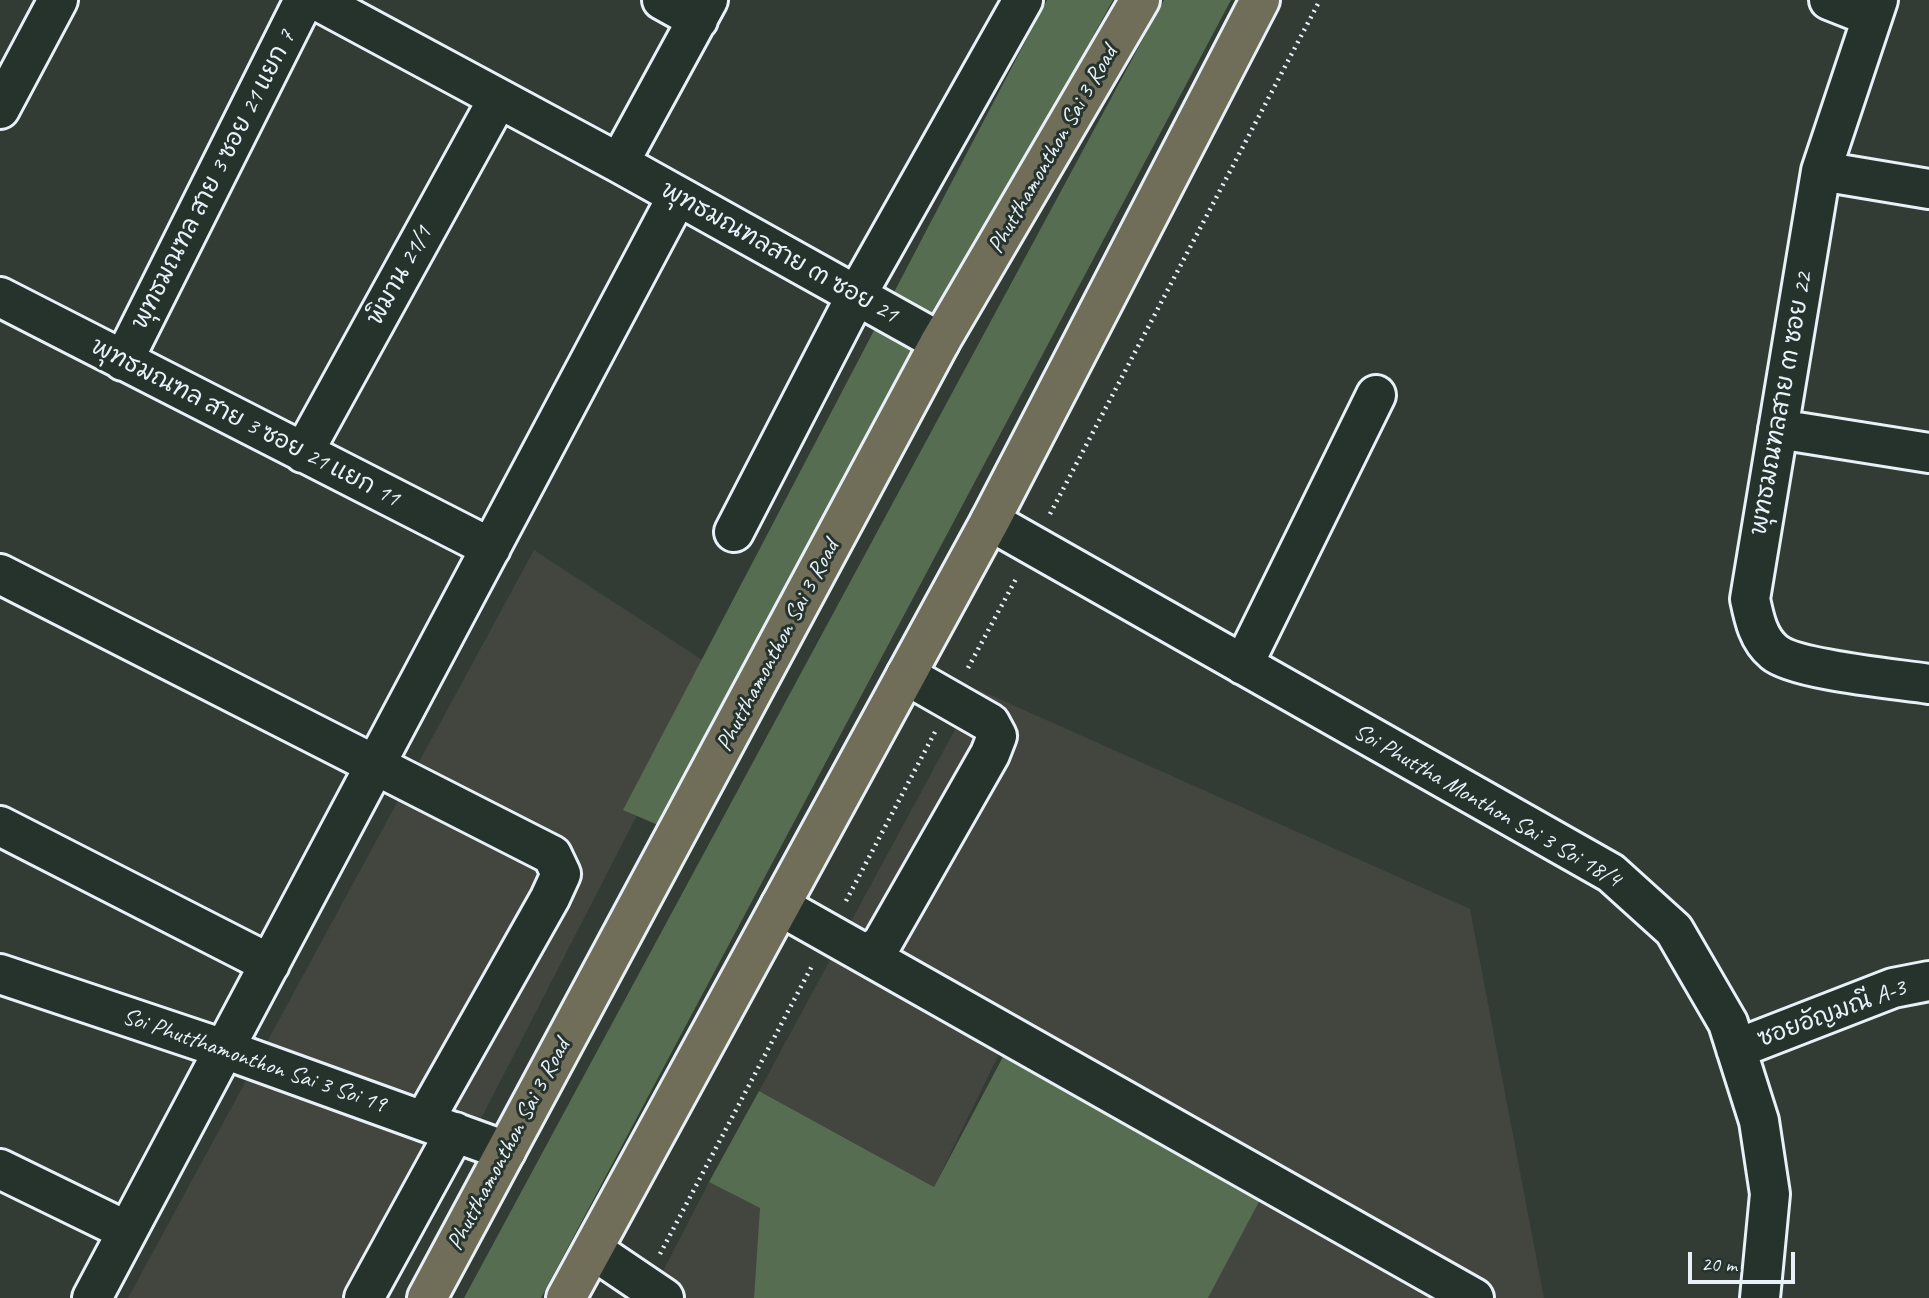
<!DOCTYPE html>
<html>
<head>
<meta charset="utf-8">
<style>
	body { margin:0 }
	#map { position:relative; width:1929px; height:1298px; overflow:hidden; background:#333b35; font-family:Caveat,sans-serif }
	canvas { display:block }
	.scale { position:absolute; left:1688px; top:1252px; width:107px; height:32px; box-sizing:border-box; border:4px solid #e8f1f8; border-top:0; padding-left:9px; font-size:21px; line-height:24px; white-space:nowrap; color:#e8f1f8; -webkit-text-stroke:5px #26332d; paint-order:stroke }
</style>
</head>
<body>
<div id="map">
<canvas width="1929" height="1298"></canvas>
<div class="scale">20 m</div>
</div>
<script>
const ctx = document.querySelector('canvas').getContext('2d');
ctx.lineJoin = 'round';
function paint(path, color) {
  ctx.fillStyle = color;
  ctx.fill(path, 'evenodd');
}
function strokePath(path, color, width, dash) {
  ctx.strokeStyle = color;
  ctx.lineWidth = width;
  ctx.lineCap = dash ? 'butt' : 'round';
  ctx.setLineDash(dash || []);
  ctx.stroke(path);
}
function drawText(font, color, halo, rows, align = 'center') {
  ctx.font = font + ' Caveat,"Playpen Sans Thai",sans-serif';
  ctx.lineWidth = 6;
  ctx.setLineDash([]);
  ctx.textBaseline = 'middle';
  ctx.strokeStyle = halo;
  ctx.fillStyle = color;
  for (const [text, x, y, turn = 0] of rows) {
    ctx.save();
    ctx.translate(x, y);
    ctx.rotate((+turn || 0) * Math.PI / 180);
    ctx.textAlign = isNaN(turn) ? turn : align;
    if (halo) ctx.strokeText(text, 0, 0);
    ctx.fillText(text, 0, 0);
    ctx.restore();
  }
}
paint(new Path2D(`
	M534,550L713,667L389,1298H128Z
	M977,689L1470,909L1544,1298H1208L1260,1200L1005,1042L934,1187L759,1091Z
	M709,1182L761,1208L754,1298H649Z`), '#43453f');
paint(new Path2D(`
	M1047,0H1113L658,825L623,810Z
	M1164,0H1231L541,1298H464Z
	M1005,1053L1260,1200L1208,1298H754L760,1208L709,1182L759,1091L934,1187Z`), '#576d51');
const minor = new Path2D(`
	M316,0L619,163L940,342
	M662,0L698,20
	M1829,0L1872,17
	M1878,0L1821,171L1750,599C1754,618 1758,639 1774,652C1795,670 1897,679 1929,684
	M0,109L58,0
	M619,163L708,0
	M1821,171L1929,189
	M0,297L491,548
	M123,361L304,0
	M1778,429L1929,453
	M303,453L498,99
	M990,521L1611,873L1674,930L1728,1023L1759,1121L1770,1194L1760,1298
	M734,532L856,296L1023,0
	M0,574L552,855L561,874L550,898L424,1121
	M1243,665L1376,395
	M0,826L270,964
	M780,906L865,954L881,945L990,754L997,736L990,723L906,675
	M865,954L1474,1298
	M0,974L224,1049L506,1151
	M1736,1049L1893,988L1929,981
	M0,1169L127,1231
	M593,1250L664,1298
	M92,1298L677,197
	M364,1298L455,1132`);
const major = new Path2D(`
	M427,1298L940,342L1140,0
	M566,1298L990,521L1260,0`);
strokePath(minor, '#e8f1f8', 44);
strokePath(major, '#e8f1f8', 44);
strokePath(new Path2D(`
	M1050,514L1320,0
	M968,668L1017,577
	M846,901L935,732
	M660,1254L813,964`), '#e8f1f8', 4.5, [2, 5]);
strokePath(minor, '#26332d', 38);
strokePath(major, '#706e59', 38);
drawText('24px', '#e8f1f8', '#26332d', [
	["Phutthamonthon Sai 3 Road",1053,150,-60],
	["พุทธมณฑล สาย 3 ซอย 21 แยก 7",214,180,-63],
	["พุทธมณฑลสาย ๓ ซอย 21",779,253,29],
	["พิมาน 21/1",400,276,-61],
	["พุทธมณฑลสาย ๓ ซอย 22",1782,404,-80],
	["พุทธมณฑล สาย 3 ซอย 21 แยก 11",245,423,27],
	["Phutthamonthon Sai 3 Road",778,646,-62],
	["Soi Phuttha Monthon Sai 3 Soi 18/4",1487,806,30],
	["ซอยอัญมณี A-3",1832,1014,-20],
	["Soi Phutthamonthon Sai 3 Soi 19",254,1061,19],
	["Phutthamonthon Sai 3 Road",509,1145,-62]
]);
</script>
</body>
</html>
